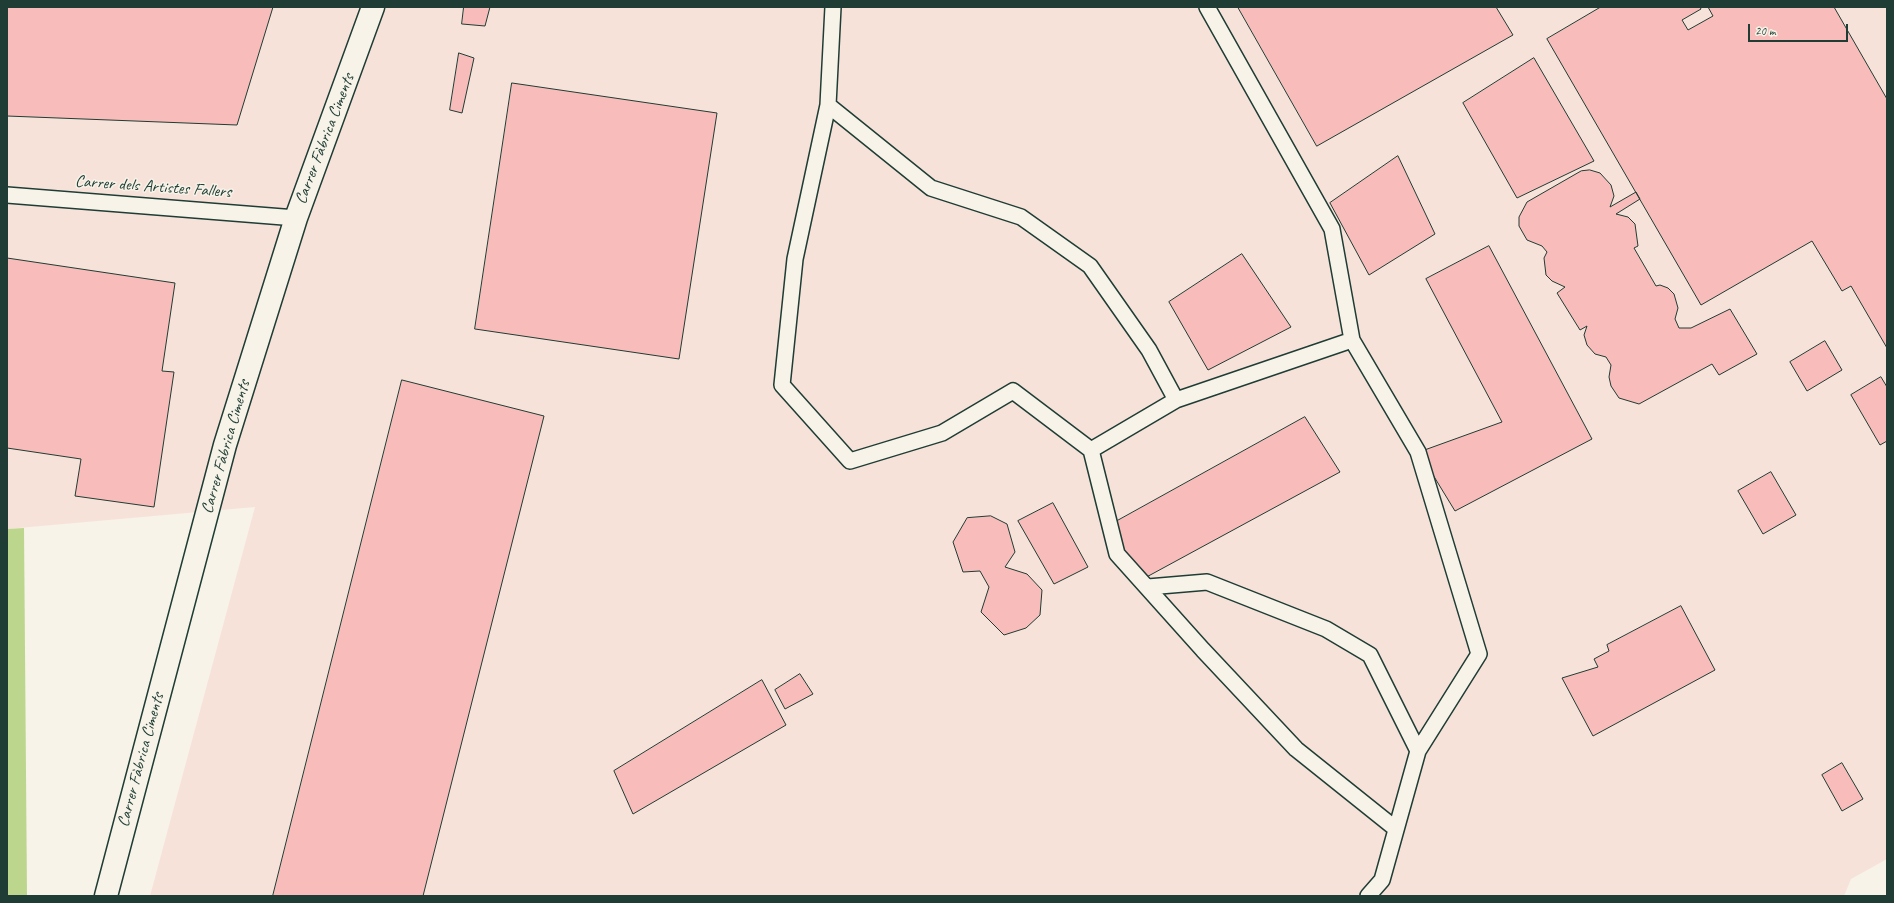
<!DOCTYPE html>
<html>
<head>
<meta charset="utf-8">
<style>
	body { margin:0 }
	#map { position:relative; width:1894px; height:903px; overflow:hidden; background:#f7f3e8; font-family:Caveat,sans-serif }
	canvas { display:block }
	.frame { position:absolute; inset:0; border:8px solid #1f3d34; pointer-events:none }
	.scale { position:absolute; left:1748px; top:24px; width:100px; height:18px; box-sizing:border-box; border:2px solid #1f3d34; border-top:0; padding-left:5px; font-size:12px; line-height:14px; white-space:nowrap; color:#1f3d34; -webkit-text-stroke:3px #f7f3e8; paint-order:stroke }
</style>
</head>
<body>
<div id="map">
<canvas width="1894" height="903"></canvas>
<div class="frame"></div>
<div class="scale">20 m</div>
</div>
<script>
const ctx = document.querySelector('canvas').getContext('2d');
ctx.lineJoin = 'round';
function paint(path, color) {
  ctx.fillStyle = color;
  ctx.fill(path, 'evenodd');
}
function strokePath(path, color, width, dash) {
  ctx.strokeStyle = color;
  ctx.lineWidth = width;
  ctx.lineCap = dash ? 'butt' : 'round';
  ctx.setLineDash(dash || []);
  ctx.stroke(path);
}
function drawText(font, color, halo, rows, align = 'center') {
  ctx.font = font + ' Caveat,sans-serif';
  ctx.lineWidth = 3;
  ctx.setLineDash([]);
  ctx.textBaseline = 'middle';
  ctx.strokeStyle = halo;
  ctx.fillStyle = color;
  for (const [text, x, y, turn = 0] of rows) {
    ctx.save();
    ctx.translate(x, y);
    ctx.rotate((+turn || 0) * Math.PI / 180);
    ctx.textAlign = isNaN(turn) ? turn : align;
    if (halo) ctx.strokeText(text, 0, 0);
    ctx.fillText(text, 0, 0);
    ctx.restore();
  }
}
paint(new Path2D(`
	M7,7H1887V859L1851,879L1844,896H150L255,507L7,529Z`), '#f7e2da');
paint(new Path2D(`
	M24,528L27,896H7V529Z`), '#bcd68d');
const building = new Path2D(`
	M7,7H273L237,125L7,116Z
	M464,7H490L485,26L462,24Z
	M1238,7H1496L1513,35L1317,146Z
	M1601,7H1700L1701,9L1682,20L1688,30L1713,16L1708,7H1834L1887,99V348L1851,286L1842,291L1812,241L1701,305L1547,39Z
	M459,53L474,58L462,113L450,110Z
	M1534,58L1594,161L1517,198L1463,103Z
	M512,83L717,113L679,359L475,329Z
	M1398,156L1435,234L1369,275L1330,203Z
	M1590,170L1600,173L1611,185L1614,196L1610,207L1636,192L1640,199L1616,214L1628,217L1635,224L1638,246L1634,248L1656,286L1660,285L1668,288L1674,294L1678,308L1675,319L1679,328H1691L1730,309L1757,354L1719,375L1712,364L1639,404L1619,398L1611,386L1609,377L1611,365L1606,357L1595,354L1587,345L1584,335L1587,326L1580,330L1557,293L1565,287L1552,281L1546,275L1544,258L1547,252L1542,246L1527,240L1519,226V217L1527,202L1581,171Z
	M1489,246L1592,439L1455,511L1419,452L1502,422L1426,279Z
	M1242,254L1291,327L1208,370L1169,302Z
	M7,258L175,283L162,371L174,372L154,507L75,496L81,459L7,448Z
	M1825,341L1842,370L1807,391L1790,362Z
	M1881,377L1887,387V441L1880,445L1851,395Z
	M402,380L544,416L423,896H273Z
	M1305,417L1340,472L1141,580L1110,525Z
	M1771,472L1796,515L1763,534L1738,491Z
	M1053,503L1088,567L1054,584L1018,521Z
	M991,516L1007,524L1015,552L1005,567L1027,574L1042,590L1040,615L1026,628L1004,635L981,612L989,587L980,571L963,572L953,542L967,518Z
	M1681,606L1715,670L1593,736L1562,678L1598,667L1594,659L1609,651L1607,645Z
	M800,674L813,694L785,709L775,690Z
	M762,680L786,725L633,814L614,771Z
	M1842,763L1863,799L1842,811L1822,775Z`);
paint(building, '#f8bcba');
strokePath(building, '#1f3d34', 1);
const service = new Path2D(`
	M833,7L828,105L931,188L1021,217L1090,266L1149,350L1176,400L1352,340
	M1207,7L1332,229L1352,340L1418,452L1479,654L1418,751L1382,880L1368,896
	M828,105L795,259L782,385L850,461L942,433L1013,391L1091,450L1176,400
	M7,195L296,218
	M1091,450L1117,554L1203,650L1296,749L1396,829
	M1148,587L1207,582L1326,629L1370,655L1418,751`);
const tertiary = new Path2D(`
	M106,896L225,445L296,218L373,7`);
strokePath(service, '#1f3d34', 18);
strokePath(tertiary, '#1f3d34', 25);
strokePath(service, '#f7f3e8', 15);
strokePath(tertiary, '#f7f3e8', 22);
drawText('17px', '#1f3d34', '#f7f3e8', [
	["Carrer Fàbrica Ciments",325,139,-69],
	["Carrer dels Artistes Fallers",153,187,4],
	["Carrer Fàbrica Ciments",226,447,-74],
	["Carrer Fàbrica Ciments",141,760,-75]
]);
</script>
</body>
</html>
